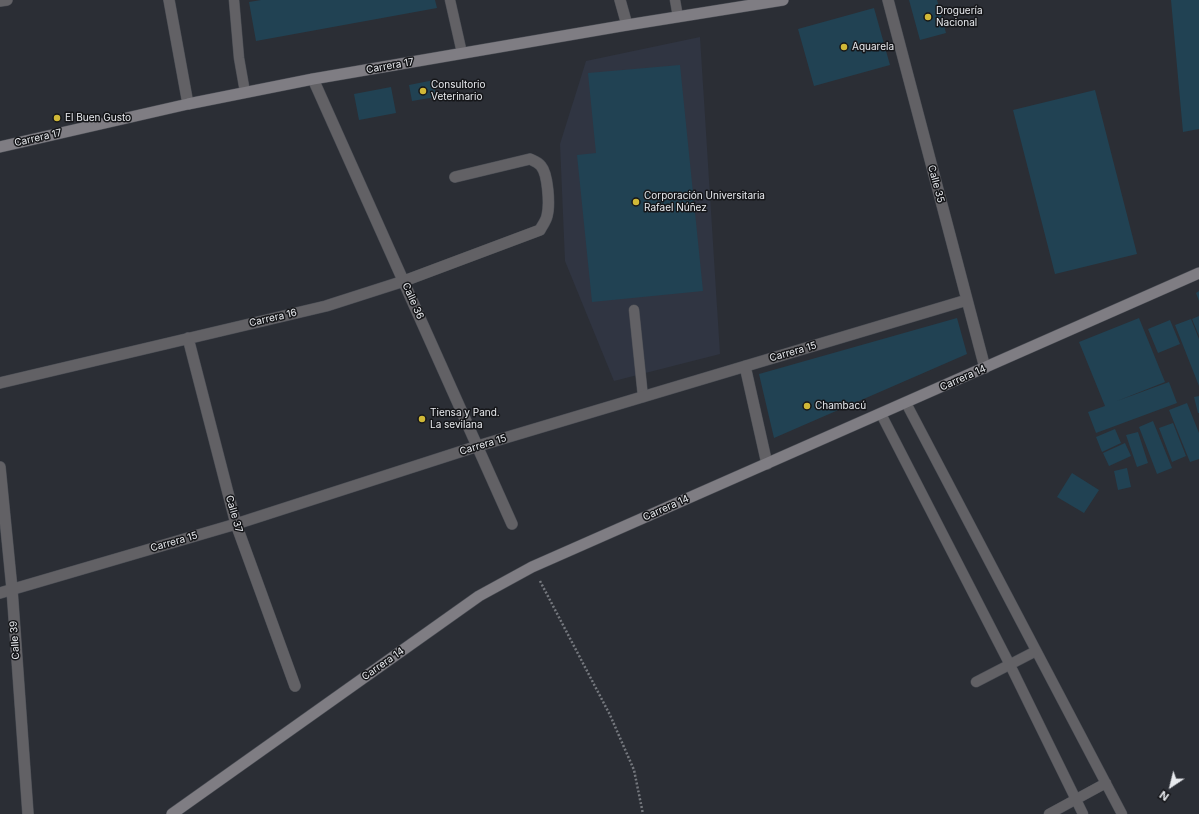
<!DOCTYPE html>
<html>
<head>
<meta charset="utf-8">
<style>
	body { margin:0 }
	#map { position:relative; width:1199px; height:814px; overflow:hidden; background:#2b2e35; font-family:Inter,sans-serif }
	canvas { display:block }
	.north { position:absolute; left:1151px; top:766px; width:40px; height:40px; -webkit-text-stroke:3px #151619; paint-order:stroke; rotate:215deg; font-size:11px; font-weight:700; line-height:16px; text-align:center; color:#e8eaee }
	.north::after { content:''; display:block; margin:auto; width:14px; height:18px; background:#e8eaee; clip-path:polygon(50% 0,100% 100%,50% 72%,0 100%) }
</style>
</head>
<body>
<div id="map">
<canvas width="1199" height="814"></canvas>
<div class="north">N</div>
</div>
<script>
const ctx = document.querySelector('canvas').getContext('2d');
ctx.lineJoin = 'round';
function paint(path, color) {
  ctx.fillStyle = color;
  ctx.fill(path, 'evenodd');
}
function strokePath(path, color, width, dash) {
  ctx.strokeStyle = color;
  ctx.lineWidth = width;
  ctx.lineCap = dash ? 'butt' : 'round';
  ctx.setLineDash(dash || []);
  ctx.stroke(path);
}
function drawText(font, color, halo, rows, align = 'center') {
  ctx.font = font + ' Inter,sans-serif';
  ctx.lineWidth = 3;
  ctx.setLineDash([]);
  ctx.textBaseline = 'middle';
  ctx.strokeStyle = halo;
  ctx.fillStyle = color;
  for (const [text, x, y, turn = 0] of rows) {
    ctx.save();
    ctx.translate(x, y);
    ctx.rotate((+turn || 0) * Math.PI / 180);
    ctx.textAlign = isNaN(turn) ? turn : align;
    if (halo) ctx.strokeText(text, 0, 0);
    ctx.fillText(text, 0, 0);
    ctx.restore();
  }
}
paint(new Path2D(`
	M700,37L720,354L614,381L565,261L560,144L586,61Z`), '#303542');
paint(new Path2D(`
	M261,0H435L437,8L256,41L249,2Z
	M909,0H937L946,33L920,40Z
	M1171,0H1199V129L1183,132Z
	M874,8L890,65L814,86L798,29Z
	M680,65L703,291L592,302L577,155L596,153L588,73Z
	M434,80L436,97L412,101L409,85Z
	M391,87L396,113L359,120L354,94Z
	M1095,90L1137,254L1055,274L1013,110Z
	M1199,291V301L1196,293Z
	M1199,316V336L1192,319Z
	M957,318L967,354L774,438L759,374Z
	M1139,318L1165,382L1117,401L1169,382L1177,403L1096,433L1088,412L1105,406L1079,342Z
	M1191,319L1199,339V386L1175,325Z
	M1170,320L1180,344L1158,353L1148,329Z
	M1199,396V413H1198L1194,397Z
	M1187,403L1199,433V459L1190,462L1169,410Z
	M1153,421L1172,468L1157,474L1139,427Z
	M1173,423L1186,456L1172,462L1159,428Z
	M1115,429L1121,443L1102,452L1096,437Z
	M1138,432L1148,463L1137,467L1126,435Z
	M1125,443L1131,456L1109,466L1103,453Z
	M1127,468L1131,487L1118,490L1114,471Z
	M1072,473L1099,490L1084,513L1057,497Z`), '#214253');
const service = new Path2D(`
	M234,0L239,58L245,92
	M450,0L462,53
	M675,0L678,17
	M634,310L643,397
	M906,403L1122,814
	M881,414L1010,665L1083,814
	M976,682L1036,651
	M1049,814L1106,783`);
const minor = new Path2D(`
	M169,0L188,104
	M620,0L627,25
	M888,0L985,368
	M0,1L7,0
	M313,79L512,524
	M188,338L236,524L295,686
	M745,366L767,464
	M0,383L326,306L404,281L540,230C542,226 546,221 547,216C550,205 548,174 541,166C538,162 534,161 530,159L455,177
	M0,467L12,589L28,814
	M0,593L236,524L478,446L967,300`);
const secondary = new Path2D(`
	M0,147L188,104L313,79L627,25L783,0
	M172,814L479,596L532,567L1199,273`);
strokePath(service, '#494c53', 11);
strokePath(minor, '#494c53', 12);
strokePath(secondary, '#494c53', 12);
strokePath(new Path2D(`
	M540,581L610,715L634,770L643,814`), '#75787e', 2.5, [2, 2]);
strokePath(service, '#626165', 10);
strokePath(minor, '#626165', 11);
strokePath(secondary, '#7f7d83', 11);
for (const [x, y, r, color] of [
	[928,17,4,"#d0b837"],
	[844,47,4,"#d0b837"],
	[423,91,4,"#d0b837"],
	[57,118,4,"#d0b837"],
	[636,202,4,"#d0b837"],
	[807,406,4,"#d0b837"],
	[422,419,4,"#d0b837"]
]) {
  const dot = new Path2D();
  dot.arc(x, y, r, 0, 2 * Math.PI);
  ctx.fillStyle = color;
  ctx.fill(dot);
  strokePath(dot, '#151619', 1.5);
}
drawText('10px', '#e8eaee', '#151619', [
	["Droguería",936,11],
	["Nacional",936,23],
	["Aquarela",852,47],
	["Consultorio",431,85],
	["Veterinario",431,97],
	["El Buen Gusto",65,118],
	["Corporación Universitaria",644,196],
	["Rafael Núñez",644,208],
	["Chambacú",815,406],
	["Tiensa y Pand.",430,413],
	["La sevilana",430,425]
], 'left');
drawText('10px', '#e8eaee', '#151619', [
	["Carrera 17",390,66,-10],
	["Carrera 17",38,138,-13],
	["Calle 35",936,184,75],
	["Calle 36",413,301,66],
	["Carrera 16",273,318,-13],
	["Carrera 15",793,352,-16],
	["Carrera 14",963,378,-24],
	["Carrera 15",483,445,-17],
	["Carrera 14",666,508,-24],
	["Calle 37",234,514,74],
	["Carrera 15",174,542,-16],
	["Calle 39",15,640,-94],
	["Carrera 14",383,664,-35]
]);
</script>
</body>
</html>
